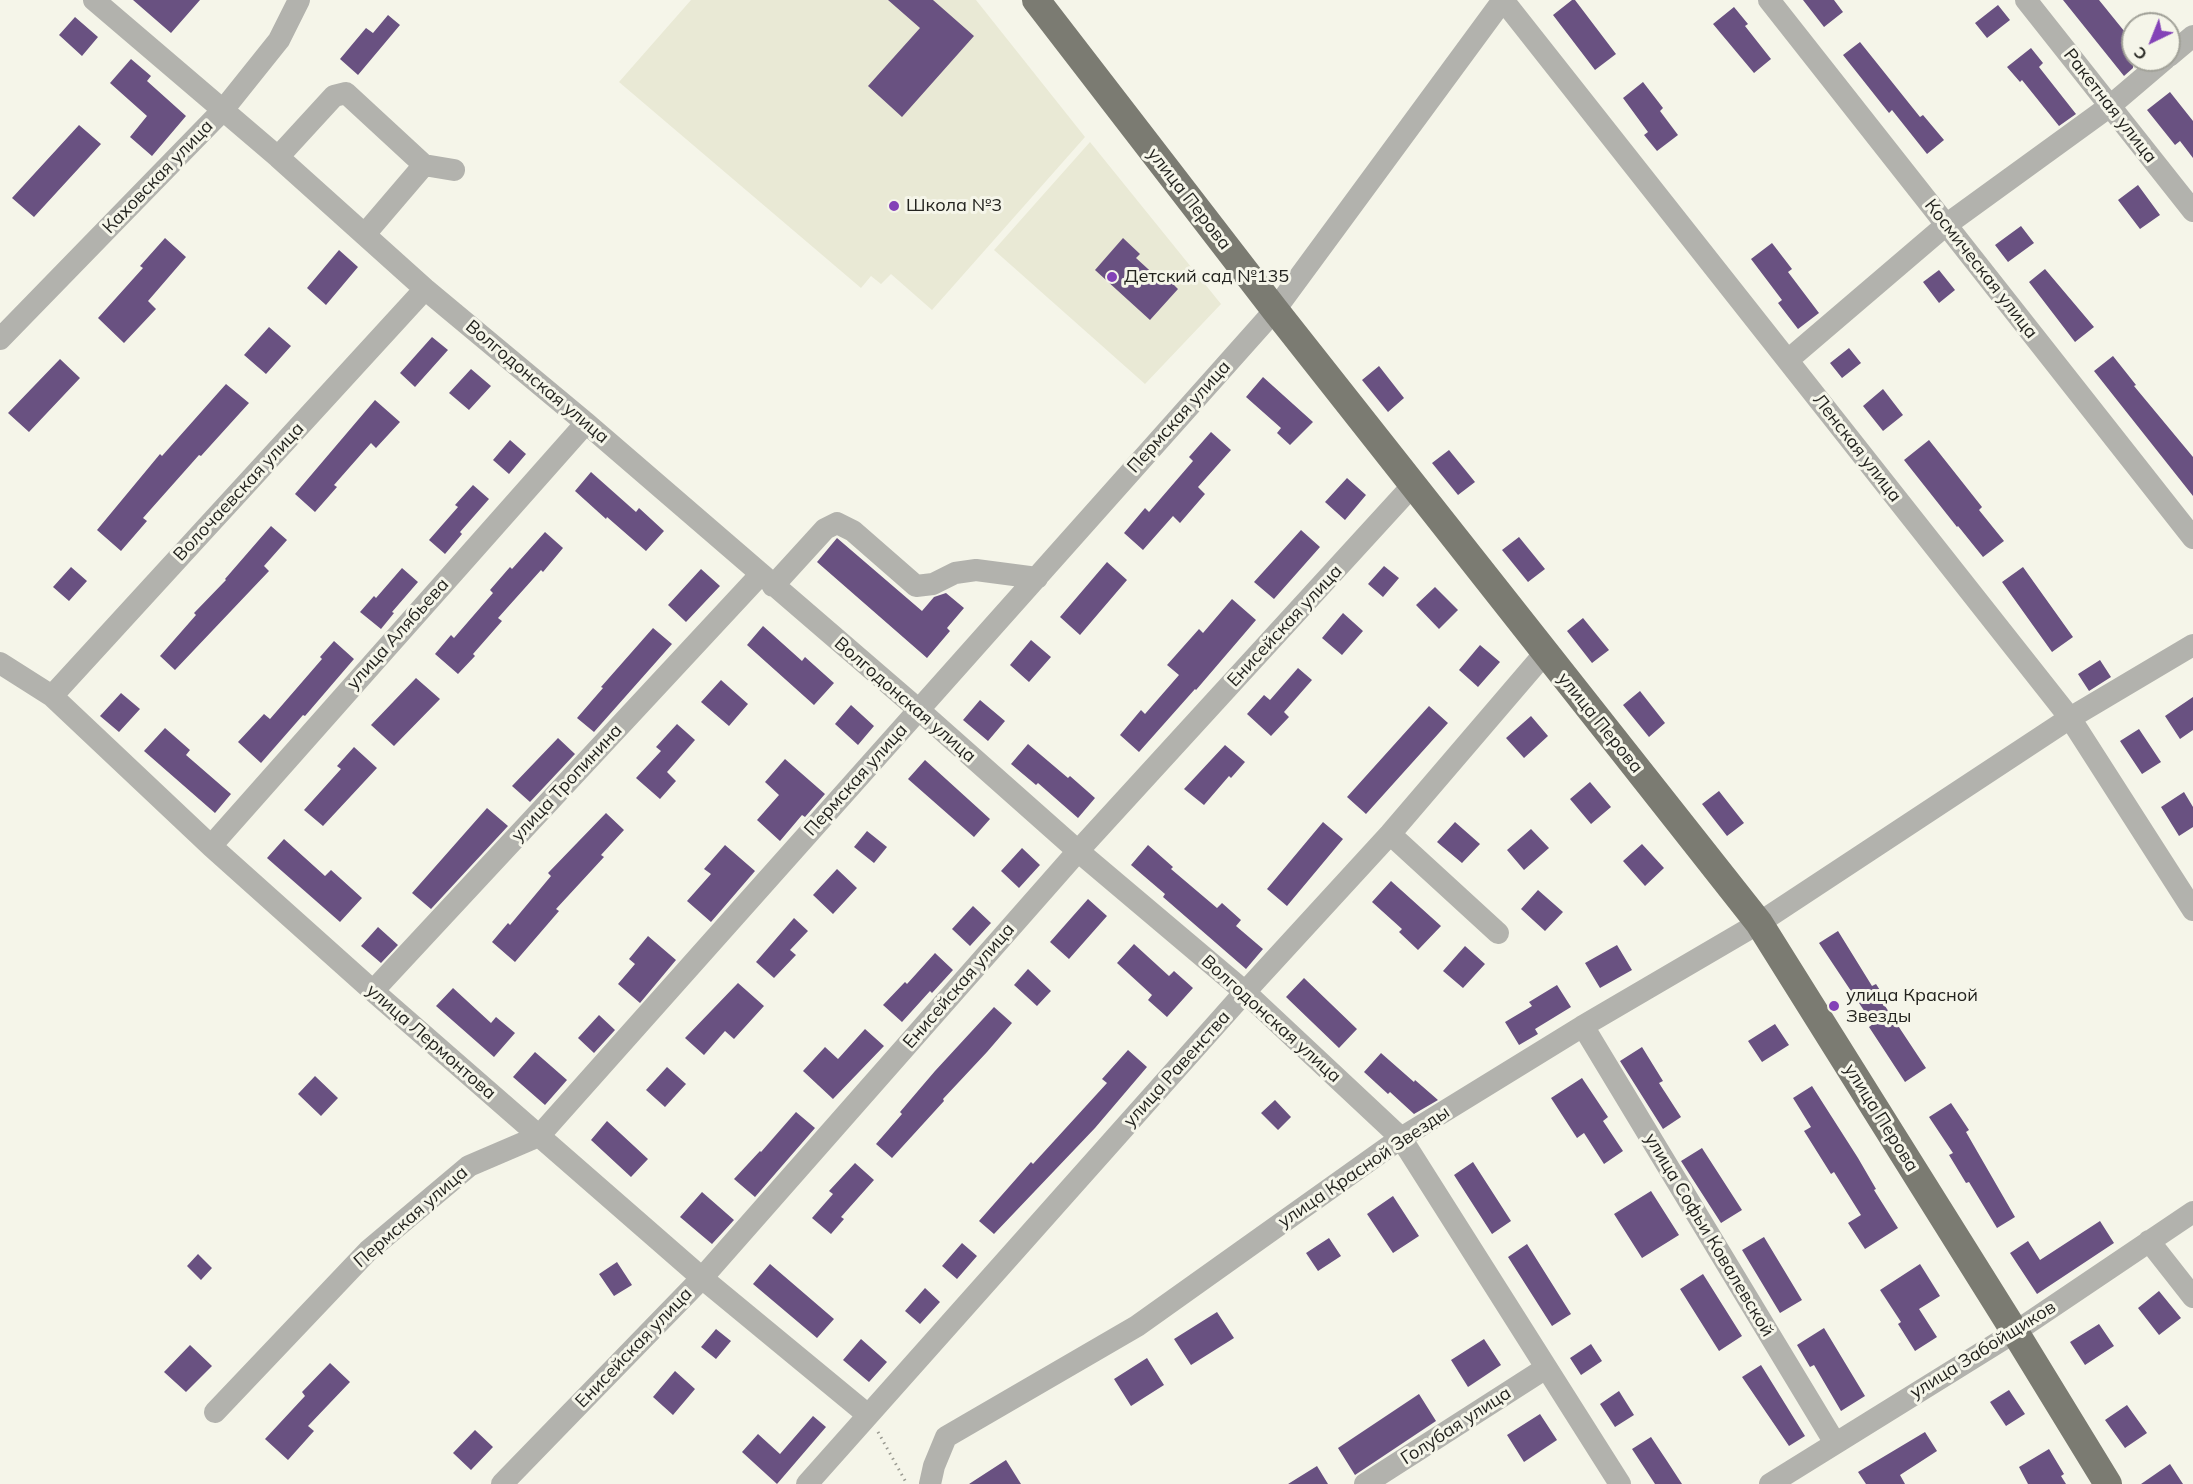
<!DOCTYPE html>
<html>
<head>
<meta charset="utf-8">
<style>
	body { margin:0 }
	#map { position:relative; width:2193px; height:1484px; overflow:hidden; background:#f5f5e9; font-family:Mulish,sans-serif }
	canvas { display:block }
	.north { position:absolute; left:2121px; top:12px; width:60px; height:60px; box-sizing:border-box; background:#f5f5e9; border:2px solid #a1a198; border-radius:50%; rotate:223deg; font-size:16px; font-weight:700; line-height:24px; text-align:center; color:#23231f }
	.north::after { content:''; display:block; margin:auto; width:21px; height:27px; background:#8342b7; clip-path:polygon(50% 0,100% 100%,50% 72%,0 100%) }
</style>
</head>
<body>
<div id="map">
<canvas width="2193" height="1484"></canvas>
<div class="north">С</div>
</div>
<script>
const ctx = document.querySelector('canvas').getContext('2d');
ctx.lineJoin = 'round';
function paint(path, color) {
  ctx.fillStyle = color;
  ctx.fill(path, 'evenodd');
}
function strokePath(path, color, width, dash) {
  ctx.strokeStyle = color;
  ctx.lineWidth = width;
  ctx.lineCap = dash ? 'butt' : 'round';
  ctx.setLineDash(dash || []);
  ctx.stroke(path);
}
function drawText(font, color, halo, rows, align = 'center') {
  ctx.font = font + ' Mulish,sans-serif';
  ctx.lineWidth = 6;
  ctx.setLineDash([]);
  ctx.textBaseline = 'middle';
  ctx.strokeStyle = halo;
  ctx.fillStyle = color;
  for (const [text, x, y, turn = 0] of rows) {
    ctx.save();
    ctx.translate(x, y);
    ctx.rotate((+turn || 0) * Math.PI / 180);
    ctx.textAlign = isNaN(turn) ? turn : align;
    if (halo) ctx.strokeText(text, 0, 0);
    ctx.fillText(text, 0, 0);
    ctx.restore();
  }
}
paint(new Path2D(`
	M691,0H976L1085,137L932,310L891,274L881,284L871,276L861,288L619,82Z
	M1090,142L1221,304L1145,384L994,250Z`), '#e9e9d5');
paint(new Path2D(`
	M133,0H200L171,33Z
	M888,0H933L974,36L902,117L868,86L920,28Z
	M1572,0H1575L1616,54L1595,70L1553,15Z
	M1803,0H1834L1843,12L1824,27Z
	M2063,0H2099L2133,42V68L2124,76Z
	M1998,5L2010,20L1987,38L1975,23Z
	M1734,7L1748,24L1745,26L1771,59L1754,73L1713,24Z
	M388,15L400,25L358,75L340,59L366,28L373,33Z
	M75,17L98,37L82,56L59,35Z
	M1860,42L1920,117L1923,115L1944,140L1927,154L1892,110L1889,113L1843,55Z
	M2031,48L2043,63L2039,67L2076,114L2059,126L2022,80L2020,82L2007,67Z
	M131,59L151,76L147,81L186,116L152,156L130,137L147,116L110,83Z
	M1643,82L1663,108L1660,111L1678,135L1657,151L1644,135L1648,132L1623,98Z
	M2170,92L2193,121V158L2180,141L2175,145L2147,110Z
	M79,125L101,144L34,217L12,198Z
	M2138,185L2160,215L2140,229L2118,200Z
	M2021,226L2034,243L2008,262L1995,245Z
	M165,238L186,257L148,301L156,309L124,343L98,318L143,268L140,266Z
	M1123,238L1140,254L1136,258L1159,279L1163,274L1178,289L1150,320L1095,270Z
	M1772,243L1792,269L1788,272L1819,313L1798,329L1778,303L1782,300L1751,259Z
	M339,250L358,267L326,305L307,288Z
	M2045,269L2094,327L2075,342L2029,282Z
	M1939,270L1955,290L1939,303L1923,282Z
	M269,327L291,346L266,374L244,355Z
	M432,337L448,350L415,387L400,373Z
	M1849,348L1861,363L1842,378L1830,363Z
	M2113,356L2136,385L2134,386L2193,457V496L2094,371Z
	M60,359L80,378L29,432L8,413Z
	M1379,366L1404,398L1388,412L1362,380Z
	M471,369L491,386L469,410L449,393Z
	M1263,377L1313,422L1290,445L1277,433L1281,428L1246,397Z
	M226,384L249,403L201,456L199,455L143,518L147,521L121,551L97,530L160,454L162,456Z
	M1883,389L1903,415L1883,431L1863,406Z
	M375,400L400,422L376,448L371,443L334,485L337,487L315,512L295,494Z
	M1211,432L1231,450L1198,487L1205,494L1180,523L1173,516L1143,550L1124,533L1145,508L1149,512L1193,461L1189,457Z
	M510,440L526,454L509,474L493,460Z
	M1929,440L1982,507L1979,510L2004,541L1983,557L1958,526L1957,527L1904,460Z
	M1449,450L1475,482L1458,495L1432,463Z
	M591,472L636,512L639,508L664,531L646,551L607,517L606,519L575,491Z
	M1347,478L1366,495L1345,520L1325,502Z
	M473,485L489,499L460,532L462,534L445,554L429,540L458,507L455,505Z
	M271,526L287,540L264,566L269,571L175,670L160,656L196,615L194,613L226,580L225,579Z
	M1301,530L1320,547L1274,599L1254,582Z
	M545,532L563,548L543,572L541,570L498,618L502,621L473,654L475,656L458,674L435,654L451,635L454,638L493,593L490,590L510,567L512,569Z
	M1519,537L1545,569L1528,582L1502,550Z
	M837,538L922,611L934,597L946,593L964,608L947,628L950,631L927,658L817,562Z
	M1107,562L1127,580L1080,635L1060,617Z
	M1384,566L1399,578L1383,597L1368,584Z
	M71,567L87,581L69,601L53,587Z
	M2023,567L2073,637L2052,652L2002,582Z
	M402,568L418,582L392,612L394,613L381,629L360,612L374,596L376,598Z
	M701,569L720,586L686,622L668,605Z
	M1435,587L1458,610L1439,629L1416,605Z
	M1232,599L1256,620L1196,690L1195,689L1139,752L1120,735L1141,710L1145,714L1179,675L1167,665L1199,629L1203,633Z
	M1343,613L1363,631L1342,655L1322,638Z
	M1583,618L1609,650L1592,663L1567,631Z
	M763,626L802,661L805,657L834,683L814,705L747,645Z
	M653,628L672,644L594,732L577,718L603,688L601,687Z
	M1031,640L1051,657L1029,682L1010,665Z
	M334,641L354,659L305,716L303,715L261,763L238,742L264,714L270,719L322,659L320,657Z
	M1480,645L1500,662L1478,687L1459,670Z
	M2100,660L2111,677L2089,691L2078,674Z
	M1298,668L1312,680L1284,712L1289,717L1271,736L1247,714L1264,695L1270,700Z
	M416,678L440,699L394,746L371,725Z
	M721,680L748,704L729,726L701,702Z
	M1640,691L1665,723L1649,737L1623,705Z
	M121,693L140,709L119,732L100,716Z
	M2193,697V730L2180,739L2165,716Z
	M980,700L1005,721L988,741L963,720Z
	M851,705L874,726L858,745L835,724Z
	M1429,706L1448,723L1366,814L1347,797Z
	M1531,716L1548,736L1524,758L1506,738Z
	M677,724L695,740L667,772L676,781L660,799L636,778L661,751L656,747Z
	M165,728L190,750L186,755L231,794L215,813L144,751Z
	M2139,729L2161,762L2142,774L2120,741Z
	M558,738L575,754L530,802L512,786Z
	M1028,744L1068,778L1070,776L1095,798L1078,818L1038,783L1036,785L1011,764Z
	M1225,745L1245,762L1231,778L1229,776L1204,805L1184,789Z
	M354,747L377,768L323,826L304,810L341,769L337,766Z
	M785,759L825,794L805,817L802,815L780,841L757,820L779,795L765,782Z
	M925,760L990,819L974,837L908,779Z
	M1590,782L1611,807L1591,824L1570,799Z
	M1719,791L1744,823L1727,836L1702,804Z
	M2184,792L2193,807V827L2179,836L2161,807Z
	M487,808L508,826L431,909L412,893Z
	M606,813L624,830L601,855L604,857L556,909L559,911L515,962L492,942L508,923L510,925L551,876L548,873Z
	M1323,822L1343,839L1287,906L1267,889Z
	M1455,822L1480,844L1462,863L1437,842Z
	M1531,829L1549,848L1524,870L1507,850Z
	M867,831L887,847L874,863L854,847Z
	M284,839L325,876L331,870L362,898L340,922L267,858Z
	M1642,844L1664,868L1645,886L1623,861Z
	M725,845L755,871L711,922L687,901L711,874L704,869Z
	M1148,845L1173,867L1171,869L1217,908L1222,903L1241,920L1236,926L1263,949L1246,969L1163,897L1165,894L1131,865Z
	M1022,848L1040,865L1019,888L1001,871Z
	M837,869L857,888L833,914L813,895Z
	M1391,881L1441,926L1418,950L1399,932L1402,929L1372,902Z
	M1538,890L1563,912L1545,931L1521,909Z
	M1088,899L1107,916L1069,959L1050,942Z
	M973,906L991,923L970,946L952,929Z
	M794,918L808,931L790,950L796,955L774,978L756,962Z
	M378,927L398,945L381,963L361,946Z
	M1838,931L1872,986L1876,984L1887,1001L1883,1003L1926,1068L1905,1082L1869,1027L1873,1024L1819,943Z
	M648,936L676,960L640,1003L618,984L635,964L629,959Z
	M1134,944L1169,976L1174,971L1193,988L1167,1017L1148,1000L1152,995L1117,963Z
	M1617,945L1632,970L1600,988L1585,963Z
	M1465,946L1485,964L1463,988L1443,971Z
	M935,953L953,970L932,993L930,991L902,1022L883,1005L905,982L907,984Z
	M1028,969L1051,991L1037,1006L1014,985Z
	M1304,978L1357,1029L1339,1048L1286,997Z
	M738,983L764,1006L734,1039L725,1031L704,1055L685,1038Z
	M1557,985L1571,1007L1535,1029L1538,1034L1519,1045L1505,1022L1532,1006L1529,1002Z
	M453,988L491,1023L496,1017L515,1033L494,1057L436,1006Z
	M994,1007L1012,1023L987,1052L943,1099L944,1101L892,1158L876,1144L902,1114L900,1112L935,1071Z
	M599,1015L615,1030L594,1053L578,1038Z
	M1775,1024L1789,1045L1762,1062L1748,1041Z
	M865,1029L884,1046L833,1099L803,1071L825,1047L838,1059Z
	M1642,1047L1663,1081L1659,1083L1681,1117L1663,1129L1620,1061Z
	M1128,1050L1147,1067L1095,1128L994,1234L979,1221L1031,1162L1033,1164L1107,1083L1102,1079Z
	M535,1052L567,1080L545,1105L513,1077Z
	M1381,1053L1414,1082L1415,1080L1438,1100L1414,1114L1390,1092L1388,1094L1364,1072Z
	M667,1067L686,1084L665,1107L646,1090Z
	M315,1076L338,1098L321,1116L298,1094Z
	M1582,1078L1608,1117L1603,1121L1623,1151L1604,1164L1584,1133L1577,1138L1551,1098Z
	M1812,1086L1858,1158L1876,1189L1874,1190L1898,1228L1865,1249L1848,1223L1861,1215L1834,1172L1831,1174L1804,1131L1811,1127L1793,1098Z
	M1275,1100L1291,1117L1278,1130L1261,1113Z
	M1951,1103L1969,1130L1966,1132L2015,1217L1997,1228L1969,1182L1966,1183L1949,1155L1953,1153L1929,1117Z
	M796,1112L815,1128L755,1197L734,1179L760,1151L761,1152Z
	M607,1121L648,1159L631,1177L591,1140Z
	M1702,1148L1742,1210L1721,1223L1681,1161Z
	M1473,1162L1511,1221L1492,1234L1454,1175Z
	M855,1163L874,1180L841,1217L844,1219L831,1234L812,1218L833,1194L829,1191Z
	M1651,1191L1679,1235L1642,1258L1614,1214Z
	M702,1192L734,1220L712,1244L680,1217Z
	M1393,1196L1419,1236L1393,1253L1367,1214Z
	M2100,1221L2114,1243L2037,1294L2010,1253L2028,1241L2040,1260Z
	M1764,1237L1802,1300L1780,1313L1742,1250Z
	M1329,1238L1341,1256L1318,1271L1306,1253Z
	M962,1243L977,1256L957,1279L942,1266Z
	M1527,1244L1571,1314L1552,1326L1508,1257Z
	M198,1254L212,1268L201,1280L187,1266Z
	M617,1262L632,1285L614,1296L599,1274Z
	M770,1264L834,1319L817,1338L753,1284Z
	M1920,1264L1940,1296L1919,1309L1937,1337L1915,1351L1898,1324L1901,1322L1880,1290Z
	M1703,1274L1742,1336L1719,1351L1680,1289Z
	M925,1288L940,1302L920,1324L905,1311Z
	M2159,1291L2181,1318L2159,1335L2138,1308Z
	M1217,1312L1234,1338L1191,1365L1174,1339Z
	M2099,1324L2114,1346L2085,1365L2070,1342Z
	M1824,1328L1865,1396L1841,1411L1814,1365L1810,1367L1797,1345Z
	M716,1329L731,1341L716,1359L701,1347Z
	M861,1339L887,1362L869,1382L843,1360Z
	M1484,1339L1501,1365L1468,1387L1451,1360Z
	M1591,1344L1602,1361L1581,1375L1570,1358Z
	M190,1345L212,1366L186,1392L164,1372Z
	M1147,1358L1164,1385L1131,1406L1114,1379Z
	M330,1363L350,1382L308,1426L314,1431L288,1460L265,1439L305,1396L302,1392Z
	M1761,1365L1805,1436L1789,1446L1742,1377Z
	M675,1371L695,1389L673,1415L653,1397Z
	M2009,1390L2025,1414L2006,1426L1990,1402Z
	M1619,1391L1634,1415L1615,1427L1600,1404Z
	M1419,1394L1436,1421L1355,1475L1338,1448Z
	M2127,1405L2147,1433L2125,1448L2105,1420Z
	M1540,1414L1557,1440L1524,1462L1507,1435Z
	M813,1416L826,1427L777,1484L742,1452L758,1434L780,1454Z
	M475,1430L493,1447L471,1470L453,1453Z
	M1925,1432L1937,1451L1900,1475L1905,1484H1866L1858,1472Z
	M1651,1437L1667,1461L1682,1484H1655L1632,1449Z
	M2049,1449L2064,1474L2061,1476L2066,1484H2028L2019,1467Z
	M1006,1460L1021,1484H969Z
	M2170,1464L2183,1484H2141Z
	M1317,1466L1328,1484H1288Z`), '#695181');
strokePath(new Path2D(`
	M878,1432L907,1484`), '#999990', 3, [1.5, 4.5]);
strokePath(new Path2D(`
	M94,0L278,157L425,289L586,423L919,710L1078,851L1245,992L1401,1138L1620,1484
	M1503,0L2070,718L2193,910
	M1769,0L2193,538
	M2026,0L2193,211
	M2169,56L2193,36
	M278,157L334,96L346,93L424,165L454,170
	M365,234L424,165
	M0,339L223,110L279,40L299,0
	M1788,360L1946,225L2110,106L2164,60
	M773,586L825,529L837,523L853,531L916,586L933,584L955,573L976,570L1037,578
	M0,663L52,696L211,846L373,991L702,1278L868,1415
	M52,696L425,289
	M1390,834L1498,933
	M211,846L586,423
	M373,991L760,575
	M1583,1026L1835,1443
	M2149,1241L2193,1297
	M215,1412L368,1251L469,1166L539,1136L1275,310L1503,0
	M502,1484L702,1278L1078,851L1413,485
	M807,1484L1245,992L1390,834L1545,653
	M930,1484L934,1466L946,1437L1137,1326L1401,1138L1583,1026L1759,923L2070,718L2193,645
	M1365,1484L1546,1368
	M1770,1484L2015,1332L2193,1212`), '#b2b2ad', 22);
strokePath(new Path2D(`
	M1036,0L1275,310L1759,923L2015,1332L2108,1484`), '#7b7b72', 28);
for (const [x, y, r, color] of [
	[894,206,6,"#8342b7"],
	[1112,277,6,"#8342b7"],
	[1834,1006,6,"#8342b7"]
]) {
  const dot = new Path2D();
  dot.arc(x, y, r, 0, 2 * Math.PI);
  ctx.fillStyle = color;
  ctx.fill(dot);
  strokePath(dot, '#f5f5e9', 2);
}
drawText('18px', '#23231f', '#f5f5e9', [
	["Ракетная улица",2110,106,52],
	["Каховская улица",158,177,-46],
	["улица Перова",1189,199,52],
	["Космическая улица",1981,269,52],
	["Волгодонская улица",537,382,40],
	["Пермская улица",1179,417,-48],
	["Ленская улица",1857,448,52],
	["Волочаевская улица",239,492,-47],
	["Енисейская улица",1285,626,-47],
	["улица Алябьева",398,634,-48],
	["Волгодонская улица",905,700,41],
	["улица Перова",1600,723,51],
	["Пермская улица",856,780,-48],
	["улица Тропинина",567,783,-47],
	["Енисейская улица",959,986,-49],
	["Волгодонская улица",1271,1019,42],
	["улица Лермонтова",431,1042,41],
	["улица Равенства",1177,1069,-48],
	["улица Перова",1881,1118,58],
	["улица Красной Звезды",1364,1167,-34],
	["Пермская улица",411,1217,-41],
	["улица Софьи Ковалевской",1709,1235,59],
	["Енисейская улица",634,1348,-46],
	["улица Забойщиков",1983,1350,-32],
	["Голубая улица",1456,1426,-33]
]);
drawText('18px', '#23231f', '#f5f5e9', [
	["Школа №3",906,206],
	["Детский сад №135",1124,277],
	["улица Красной",1846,996],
	["Звезды",1846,1017]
], 'left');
</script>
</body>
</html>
